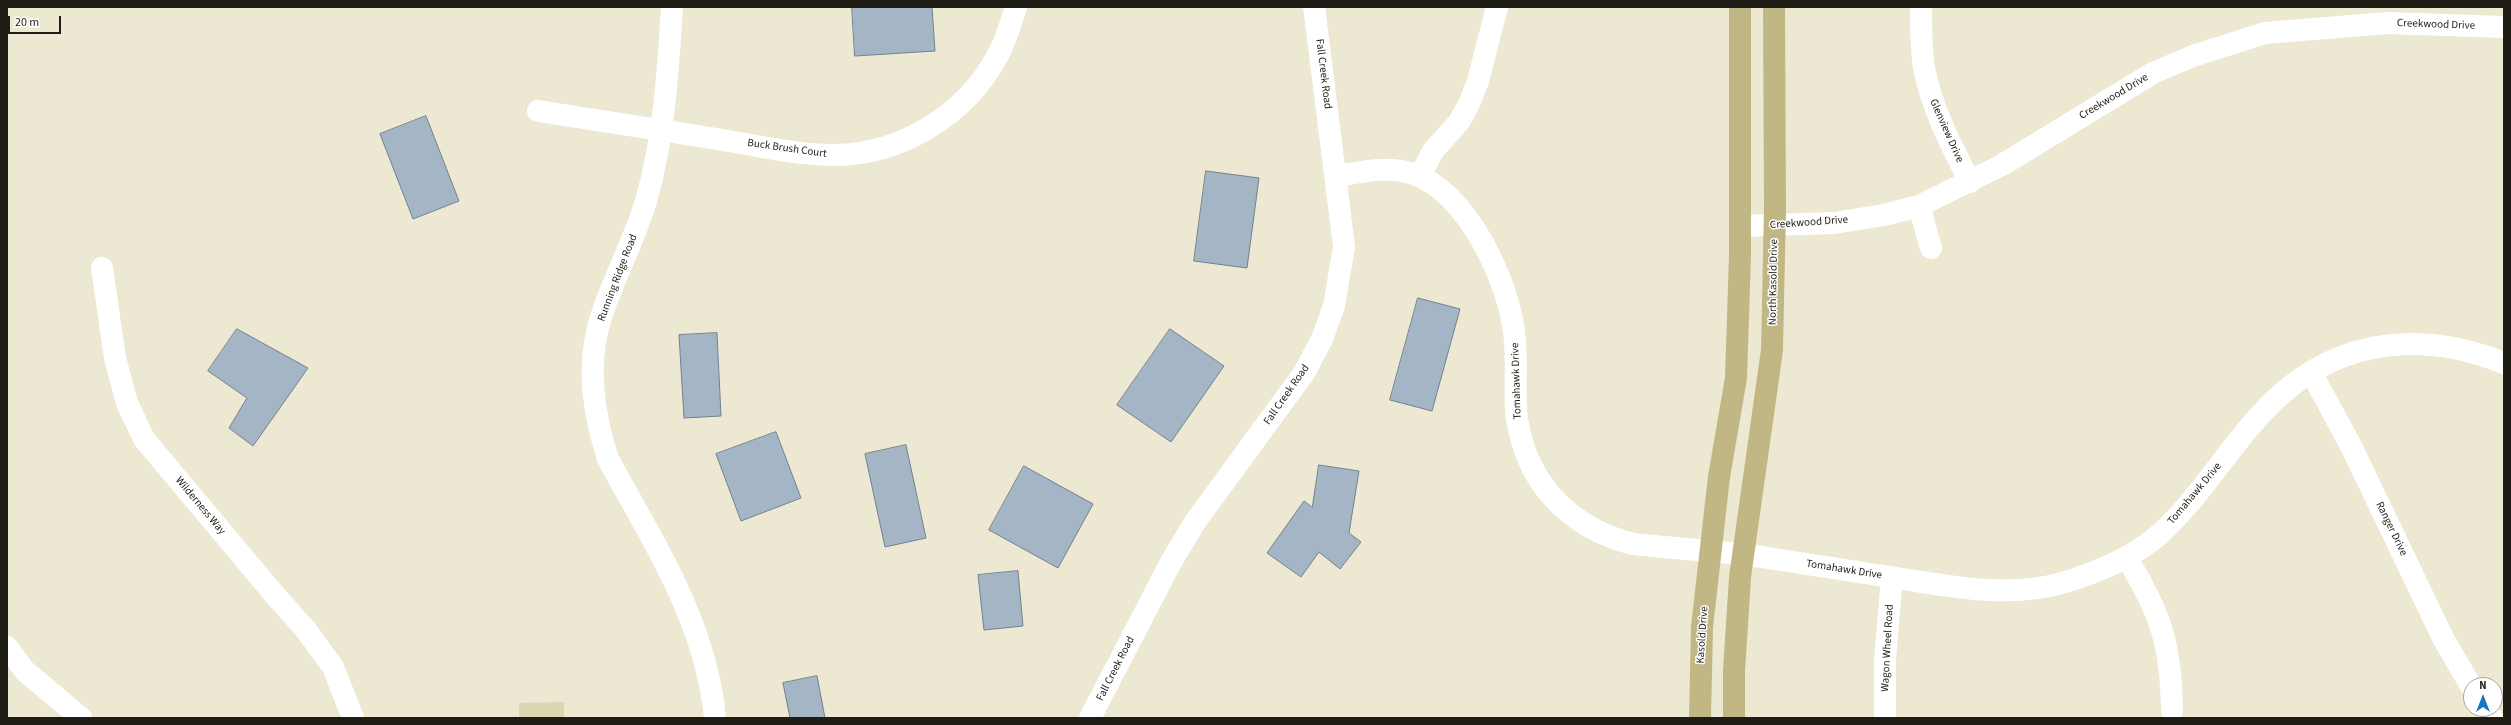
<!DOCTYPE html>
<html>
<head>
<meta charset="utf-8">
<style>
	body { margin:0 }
	#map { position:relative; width:2511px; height:725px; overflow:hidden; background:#ece8d2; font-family:"Source Sans 3",sans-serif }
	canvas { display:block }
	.frame { position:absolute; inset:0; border:8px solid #1e1c14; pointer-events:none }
	.north { position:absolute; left:2463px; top:677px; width:40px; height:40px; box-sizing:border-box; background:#fff; border:1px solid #a5a4a1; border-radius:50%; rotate:0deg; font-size:11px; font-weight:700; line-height:16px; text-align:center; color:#1e1c14 }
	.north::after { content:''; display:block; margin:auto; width:14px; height:18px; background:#1678c4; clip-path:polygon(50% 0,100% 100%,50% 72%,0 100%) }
	.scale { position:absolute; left:8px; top:16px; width:53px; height:18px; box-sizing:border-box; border:2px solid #1e1c14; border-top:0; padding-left:5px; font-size:12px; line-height:14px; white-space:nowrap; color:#1e1c14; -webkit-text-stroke:3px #fff; paint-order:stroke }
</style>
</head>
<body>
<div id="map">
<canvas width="2511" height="725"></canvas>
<div class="frame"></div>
<div class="north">N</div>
<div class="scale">20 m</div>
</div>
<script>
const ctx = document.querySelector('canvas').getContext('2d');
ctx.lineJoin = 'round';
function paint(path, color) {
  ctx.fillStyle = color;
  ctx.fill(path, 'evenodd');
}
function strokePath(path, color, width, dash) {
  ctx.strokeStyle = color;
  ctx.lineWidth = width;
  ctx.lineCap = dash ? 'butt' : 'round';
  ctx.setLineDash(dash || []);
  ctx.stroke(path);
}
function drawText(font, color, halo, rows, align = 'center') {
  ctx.font = font + ' "Source Sans 3",sans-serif';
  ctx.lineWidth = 3;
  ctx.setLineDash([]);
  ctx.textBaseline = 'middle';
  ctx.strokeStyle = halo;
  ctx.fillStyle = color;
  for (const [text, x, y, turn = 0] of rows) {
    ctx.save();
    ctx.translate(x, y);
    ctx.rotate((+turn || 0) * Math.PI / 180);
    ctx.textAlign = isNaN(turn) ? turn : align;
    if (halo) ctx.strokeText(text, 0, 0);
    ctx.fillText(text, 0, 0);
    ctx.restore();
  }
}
paint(new Path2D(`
	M564,702V718H519V703Z`), '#dbd5b1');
const building = new Path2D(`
	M852,7H932L935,51L855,56Z
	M426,116L459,201L413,219L380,134Z
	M1206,171L1259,178L1247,268L1194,261Z
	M1418,298L1460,309L1432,411L1390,400Z
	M237,329L308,368L253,446L229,428L247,398L208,371Z
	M1170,329L1224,366L1171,442L1117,405Z
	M717,333L721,416L684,418L679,335Z
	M776,432L801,498L741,521L716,454Z
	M906,445L926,538L885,547L865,454Z
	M1319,465L1359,471L1349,533L1361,542L1340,569L1319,552L1301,577L1267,553L1304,501L1312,507Z
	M1024,466L1093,504L1058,568L989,530Z
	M1018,571L1023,626L984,630L978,575Z
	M817,676L825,718H790L783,683Z`);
paint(building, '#a4b5c5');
strokePath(building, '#728191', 1);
strokePath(new Path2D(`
	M672,7C668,72 664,138 646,201C634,241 614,277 601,317C586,364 593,412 608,459C653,542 706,621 715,718
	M1921,7C1921,27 1921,48 1924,68C1932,109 1951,145 1970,182
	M538,111C598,120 657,130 717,139C755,145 795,155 833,155C901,155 966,115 998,55C1006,40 1011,23 1016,7
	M1336,176C1357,173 1381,167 1402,171C1461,181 1504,271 1513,325C1519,358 1513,389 1517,419C1527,484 1570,528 1633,544C1678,549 1724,551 1768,558C1813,565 1858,572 1903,579C1955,587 2009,598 2062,583C2096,573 2134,557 2161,533C2199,498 2226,452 2261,414C2327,341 2414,327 2504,363
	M1420,176L1433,151L1459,122L1469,104L1478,81L1497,7
	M1919,206L1931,248
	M1740,226L1834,223L1884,215L1919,206L2002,165L2153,73L2193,56L2265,33L2387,23L2504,27
	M102,268L115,358L127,403L144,439L274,594L306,630L333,667L353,718
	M2311,372L2351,446L2444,640L2471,686
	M2126,557C2161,613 2171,644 2172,711
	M7,647L25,671L81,718
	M2486,709L2492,718
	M1090,718L1171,562L1195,522L1304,373L1322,339L1334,306L1344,247L1314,7
	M1885,718V659L1892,578`), '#fff', 22);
strokePath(new Path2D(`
	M1700,718L1702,627L1719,477L1736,378L1740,255V7
	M1734,718V671L1740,577L1772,350L1775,208L1774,7`), '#c1b784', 22);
drawText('11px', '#1e1c14', '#fff', [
	["Creekwood Drive",2436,25,2],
	["Fall Creek Road",1323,74,83],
	["Creekwood Drive",2114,97,-31],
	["Glenview Drive",1946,131,66],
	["Buck Brush Court",787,149,8],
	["Creekwood Drive",1809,223,-4],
	["Running Ridge Road",618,278,-69],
	["North Kasold Drive",1774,282,-89],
	["Tomahawk Drive",1517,381,-92],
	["Fall Creek Road",1287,395,-55],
	["Tomahawk Drive",2195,494,-50],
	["Wilderness Way",200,506,50],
	["Ranger Drive",2391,529,64],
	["Tomahawk Drive",1844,570,9],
	["Kasold Drive",1703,635,-86],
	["Wagon Wheel Road",1888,648,-87],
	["Fall Creek Road",1116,669,-63]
]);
</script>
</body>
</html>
